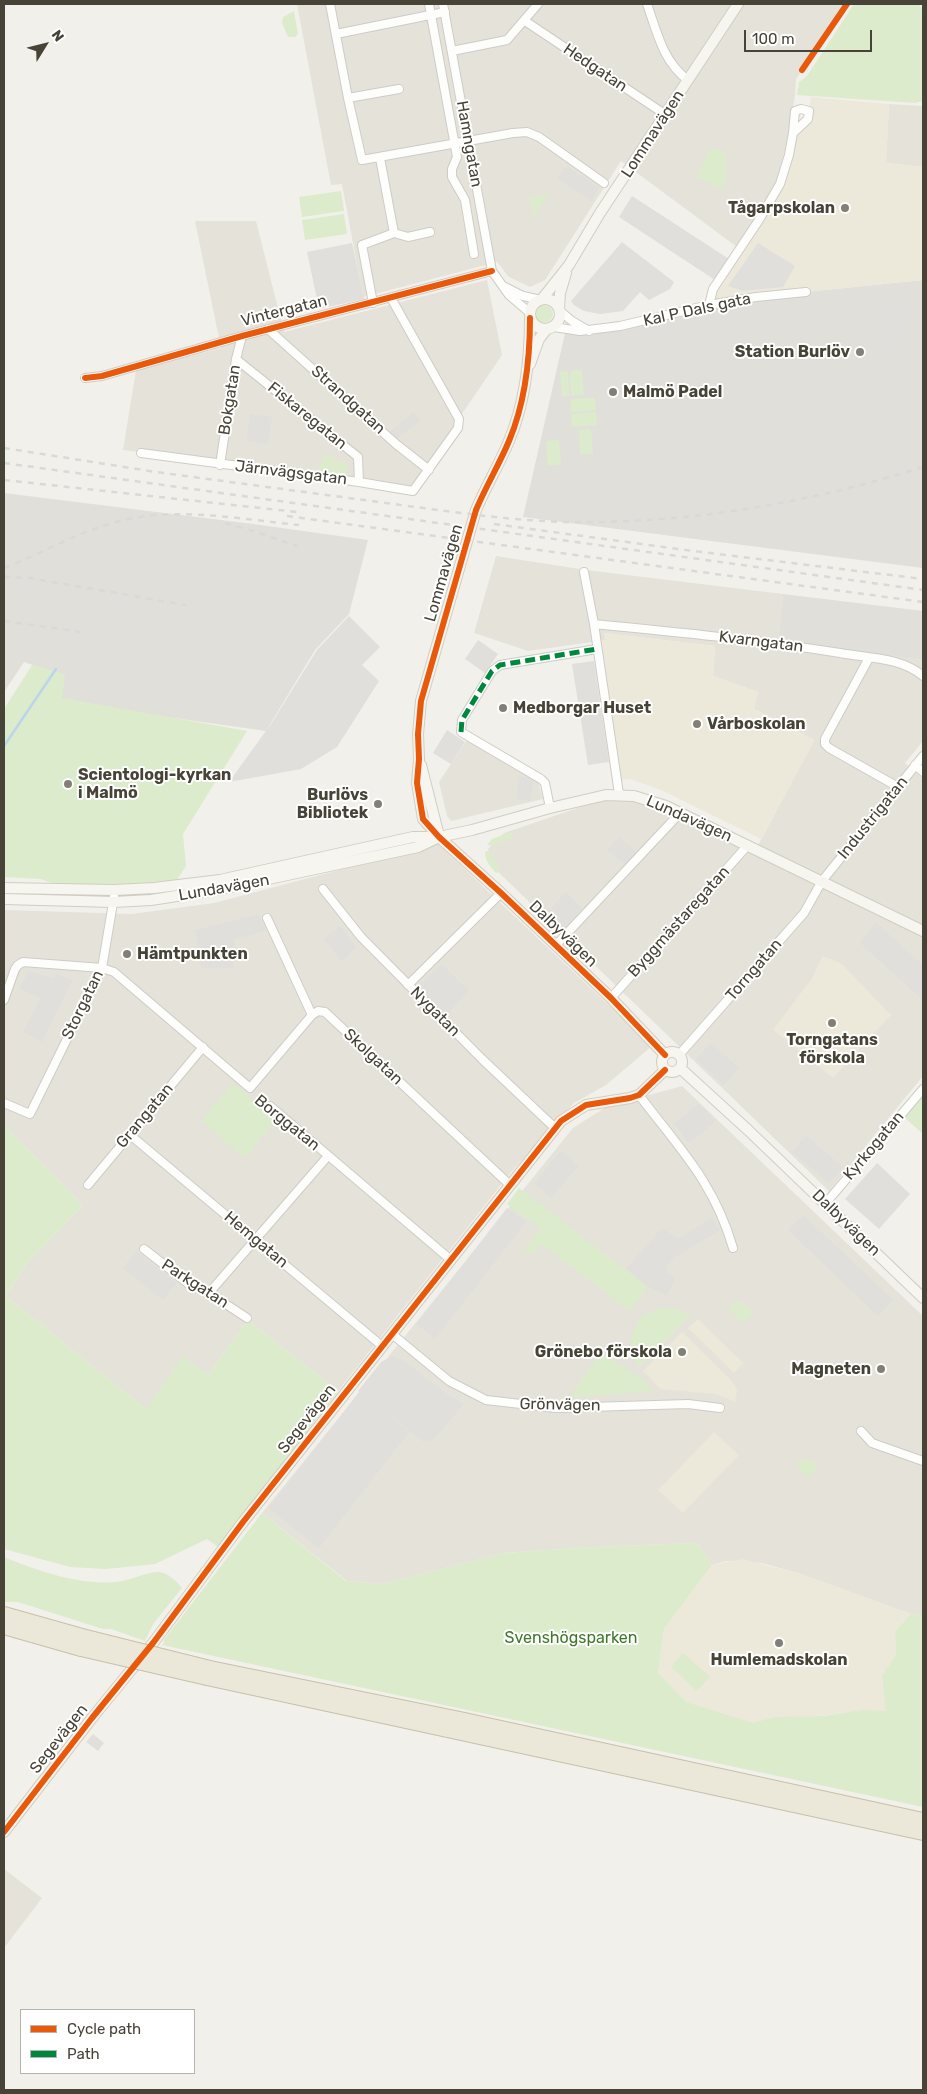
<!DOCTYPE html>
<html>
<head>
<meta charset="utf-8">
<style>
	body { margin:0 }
	#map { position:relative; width:927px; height:2094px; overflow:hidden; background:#f1f0eb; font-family:Rubik,sans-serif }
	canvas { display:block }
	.frame { position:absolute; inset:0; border:5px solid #474337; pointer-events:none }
	.legend { position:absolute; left:20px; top:2009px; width:175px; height:65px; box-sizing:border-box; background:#fff; border:1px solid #b5b4af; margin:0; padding:6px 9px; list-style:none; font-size:15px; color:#474337 }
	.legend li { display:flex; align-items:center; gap:10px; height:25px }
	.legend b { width:25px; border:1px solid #b5b4af }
	.north { position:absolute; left:20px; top:20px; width:50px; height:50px; -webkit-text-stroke:4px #fff; paint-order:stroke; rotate:54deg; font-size:14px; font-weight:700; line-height:20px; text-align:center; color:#474337 }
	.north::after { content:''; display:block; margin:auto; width:18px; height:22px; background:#474337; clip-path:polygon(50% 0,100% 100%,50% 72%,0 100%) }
	.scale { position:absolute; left:744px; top:30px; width:128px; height:22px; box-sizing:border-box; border:2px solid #474337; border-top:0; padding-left:6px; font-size:15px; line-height:18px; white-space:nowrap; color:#474337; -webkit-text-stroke:4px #fff; paint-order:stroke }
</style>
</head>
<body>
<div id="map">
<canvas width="927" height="2094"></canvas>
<div class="frame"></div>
<ul class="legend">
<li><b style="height:6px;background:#e8590c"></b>Cycle path</li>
<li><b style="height:6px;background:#00873e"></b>Path</li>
</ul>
<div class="north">N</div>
<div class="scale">100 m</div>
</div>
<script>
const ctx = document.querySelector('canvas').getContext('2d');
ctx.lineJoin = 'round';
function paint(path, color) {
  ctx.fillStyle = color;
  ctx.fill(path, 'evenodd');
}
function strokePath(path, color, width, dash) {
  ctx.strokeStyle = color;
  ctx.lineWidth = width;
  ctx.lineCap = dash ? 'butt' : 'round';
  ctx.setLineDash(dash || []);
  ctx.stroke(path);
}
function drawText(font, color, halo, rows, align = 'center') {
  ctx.font = font + ' Rubik,sans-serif';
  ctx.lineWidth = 4;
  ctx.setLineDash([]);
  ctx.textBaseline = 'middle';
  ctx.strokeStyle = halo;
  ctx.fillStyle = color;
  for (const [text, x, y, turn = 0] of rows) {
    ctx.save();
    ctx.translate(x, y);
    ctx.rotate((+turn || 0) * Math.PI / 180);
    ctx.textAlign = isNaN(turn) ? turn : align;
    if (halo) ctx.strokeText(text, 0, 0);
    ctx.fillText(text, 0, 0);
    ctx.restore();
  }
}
paint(new Path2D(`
	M297,4H847L796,79L795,96L785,150L774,188L737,247L621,161L545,280L530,287L509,277L497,262L363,297L342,184L331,185Z
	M889,104L923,106V167L886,163Z
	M195,221H256L284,332L487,280L502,355L412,487L247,464L123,450L136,370L221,348Z
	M496,556L586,570L783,594L778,641L921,660L923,658V741L905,763L923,779V1076L829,1191L494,868L488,849L504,833L619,794L634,796L756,849L814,740L754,709L758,692L713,676L715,646L604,633L606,640L528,651L474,633Z
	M467,740L537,778L543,799L451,821L447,816L439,782Z
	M438,844L652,1046L606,1085L574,1103L512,1171L338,1391L248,1320L208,1375L183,1357L147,1410L6,1296L27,1263L83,1205L4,1125V910L132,914L214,903Z
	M682,1086L923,1316V1615L911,1614L801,1574L762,1563L726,1561L712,1565L697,1543L593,1547L504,1553L382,1584L347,1581L262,1513L573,1128L606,1107Z
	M4,1869L42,1898L4,1948Z`), '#e5e2d9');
paint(new Path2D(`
	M923,280V568L523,517L566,329L580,331L756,297Z
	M4,493L253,524L368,540L349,614L315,650L266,731L60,702L62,675L24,662L4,692Z
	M783,594L923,611V658L921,660L778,641Z
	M93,1734L104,1743L98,1751L86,1742Z`), '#e1dfd9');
paint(new Path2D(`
	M811,97L889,104L886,163L923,167V280L756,297L709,305L711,295L773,196L793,133L802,125L809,111Z
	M604,633L715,646L713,676L758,692L754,709L815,740L761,839L661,790L630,779L617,780L596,641L606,640Z
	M823,956L842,964L891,1015L833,1078L773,1030L812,978Z
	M698,1319L743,1363L734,1373L688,1328Z
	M682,1332L731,1380L737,1390L735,1402L716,1394L660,1389L643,1371Z
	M714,1432L739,1455L683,1513L658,1490Z
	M742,1559L801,1574L911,1614L895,1631L896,1654L882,1676L887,1711L843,1713L754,1724L687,1704L658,1673L664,1629L712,1565Z`), '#ece9db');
paint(new Path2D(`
	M854,4H919L923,11V101L915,103L797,95L799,82L807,76Z
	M294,11L298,34L295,37H288L282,23L283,17Z
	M711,149H718L726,153V182L721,190L696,176Z
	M341,191L344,211L302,217L299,197Z
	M549,194L533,218L530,197Z
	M344,214L347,234L305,240L302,220Z
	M535 314a9 9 0 1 1 18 0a9 9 0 1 1-18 0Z
	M582,370L584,395L571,396L570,371Z
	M568,371L569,396L562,397L560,372Z
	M595,397L596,410L571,412L570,399Z
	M596,412L597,425L572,427L571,414Z
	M591,429L593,454H580L579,430Z
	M559,440L561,465H548L546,441Z
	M325,454L347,465V477L317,473Z
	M32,665L65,674L62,698L247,731L183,834L186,866L176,881L152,886L62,887L41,879L4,877V709Z
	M508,833H512L513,839L501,841L493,846L487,845L492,839Z
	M487,851L490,852L500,870L499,872L496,873C490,866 485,861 485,852Z
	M233,1083L277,1120L244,1158L201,1121Z
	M923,1095V1134L904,1117Z
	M4,1125L83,1205L27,1263L6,1296L146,1409L183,1356L208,1375L248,1320L338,1391L218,1547L207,1539L155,1564L106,1569L70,1567L4,1549Z
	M519,1188L648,1287L629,1311L542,1244L532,1255L524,1250L540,1229L507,1204Z
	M738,1299L753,1312L743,1323L728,1309Z
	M666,1308L681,1310L691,1315L639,1367C626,1350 630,1322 650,1312C654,1309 661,1309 666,1308Z
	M601,1353L642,1378L654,1391L568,1398Z
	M806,1459L814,1461L816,1469L811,1476L804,1475L798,1466V1461Z
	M262,1513L346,1581L382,1584L504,1553L593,1547L697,1543L712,1565L664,1629L658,1673L686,1702L753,1723L775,1717L823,1716L863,1710L886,1711L882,1676L896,1654L895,1631L911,1614L923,1615V1807L162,1645L165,1642L163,1641Z
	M4,1557C38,1571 78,1585 116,1582C129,1581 146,1572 157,1572C166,1571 177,1581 182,1588L153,1624L145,1641L111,1629H103L18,1602H4Z
	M683,1653L710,1677L697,1691L671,1667Z`), '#dcebcc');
paint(new Path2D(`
	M567,166L599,188L591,201L558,178Z
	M632,196L729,259L715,280L619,217Z
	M622,242L674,282L670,289L649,300L640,292L623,311L600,314L584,311L574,305L571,301Z
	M352,243L364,299L319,309L307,252Z
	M758,243L795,266L783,287L743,291L728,286Z
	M901,304L904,339L881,341L878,306Z
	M414,412L420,420L397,439L391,431Z
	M250,414L272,417L268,444L246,441Z
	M349,616L380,647L362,665L379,681L337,747L301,769L229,782L271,724L317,650Z
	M478,640L498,654L485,673L465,659Z
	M594,661L609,762L588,765L572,664Z
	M447,730L465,742L451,764L433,753Z
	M520,776L534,778L530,801L516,799Z
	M619,837L637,853L626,865L608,850Z
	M566,892L582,908L560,932L543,916Z
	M259,914L266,931L234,939V968H201L195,930Z
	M876,923L921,963L923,961V1000L860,943Z
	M340,926L356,947L342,961L324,939Z
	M441,964L469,991L444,1017L416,989Z
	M29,971L52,978L56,974L73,980L42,1042L23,1032L41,998L19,989Z
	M711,1043L739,1068L724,1085L696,1059Z
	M699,1104L715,1122L689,1143L674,1124Z
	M806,1136L843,1167L829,1183L792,1152Z
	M561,1151L578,1166L551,1198L534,1183Z
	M877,1163L910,1194L879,1229L845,1199Z
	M507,1208L526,1222L435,1339L417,1324Z
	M803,1215L893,1300L878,1316L788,1230Z
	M712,1217L720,1230L674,1258L666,1267L668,1273L675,1278L667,1295L649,1287L626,1269L662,1228L678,1239Z
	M136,1251L177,1283L163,1300L123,1268Z
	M392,1356L404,1361L448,1395L464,1404L432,1441L424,1442L358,1391L381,1362Z
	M359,1392L409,1432L319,1548L269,1508Z`), '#e0dfdb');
strokePath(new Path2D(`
	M4,746L56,669`), '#bcd5ee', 2.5);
const street = new Path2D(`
	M330,4L348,98L362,160L513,133L527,132L539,137L604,183
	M429,4L457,157L452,169V177L465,200L474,254
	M443,4L492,271L509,295L530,313
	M647,4C657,32 663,62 688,80
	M525,21L666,115
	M336,34L445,12
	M452,51L507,40L538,4
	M348,98L399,89
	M380,158L394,233
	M505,287L523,296L541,300
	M373,303L362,245L394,233L408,237L430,232
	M709,305L713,289L759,220L780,184L789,155L793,133L808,119L809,111L801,109L795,111L793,133
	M560,311L572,321L589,331
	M554,327L580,331L620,326L709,305L756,297L806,292
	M268,329L396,444L429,470
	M236,359L358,457L359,482
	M85,378L102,376L242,336L492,271
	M141,453L359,482L413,491L458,428L459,419L391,298
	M220,465L236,359L242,336
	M584,572L594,624L619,794
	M594,624C676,632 758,640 840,653C867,658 901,657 923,676
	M869,658L825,739V744L829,748L898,787
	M915,765L923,772
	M550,808L545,783L541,779L461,732L462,720L492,671L500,665L597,649
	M323,889L361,937L482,1059L555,1128
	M267,918L312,1015L318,1011L325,1012L510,1185
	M556,945L680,813
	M408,985L501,893
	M611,998L748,845
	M4,1000L15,969L18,965L23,962L102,968L114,972L250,1088L312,1015
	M679,1055L804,913L822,881L923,756
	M639,1095C679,1148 714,1182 733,1248
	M4,1103L30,1114L102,968L114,897
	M270,1106L451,1260
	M129,1134L382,1346
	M88,1185L203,1047
	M825,1204L923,1089
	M144,1249L190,1285L209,1293L247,1318
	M209,1293L328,1156
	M392,1334L449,1381L486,1400L556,1408L688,1404L720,1408
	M861,1431L872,1443L923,1461`);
const secondary = new Path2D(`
	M530 314a15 15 0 1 1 30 0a15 15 0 1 1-30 0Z
	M542,299L569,265L600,213L738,4
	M559,309L560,293L566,273
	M530,318C530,359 525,403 509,441C499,465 486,486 476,510L421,701L418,734L419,759L417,783L423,819L439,837L501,893L611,998L665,1055
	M530,364L539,339L546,330
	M421,765L439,836
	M4,888L114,890L154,888L220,880L413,837H436
	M4,899L114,902L151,900L222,889L418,847L439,837L472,830L550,808L606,795L634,796L666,806L923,931
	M662 1062a10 10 0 1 1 20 0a10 10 0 1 1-20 0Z
	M680,1068L748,1130L923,1298
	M4,1832L92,1718L153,1643L243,1522L561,1121L586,1105L630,1098L639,1095L665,1070`);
const highway = new Path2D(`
	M4,1614L82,1636
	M4,1627L81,1649
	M210,1668L460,1719L923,1820
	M207,1678L923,1833`);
strokePath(street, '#cdccc7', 10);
strokePath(secondary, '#d0cec2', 12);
strokePath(highway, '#c8c0a7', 16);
strokePath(street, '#fdfdfc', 8);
strokePath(secondary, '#f7f5ef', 10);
strokePath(highway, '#ebe8da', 14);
strokePath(new Path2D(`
	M4,448L156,472L453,512C491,517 529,521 567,522C687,524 809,503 923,467
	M4,463L923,590
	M4,480L297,512
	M287,516L923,602
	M225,523L250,530L297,546
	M494,524L693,551L923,579
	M4,568C38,555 71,536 106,525C168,504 236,519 299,525
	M4,577L29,578L186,605
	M4,621L81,632`), '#d9d9d8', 2.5, [6, 6]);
const highwayBridge = new Path2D(`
	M82,1636L210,1668
	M81,1649L207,1678`);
strokePath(highwayBridge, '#c8c0a7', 16, []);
strokePath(highwayBridge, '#ebe8da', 14);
strokePath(new Path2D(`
	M461,732L462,720L492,671L500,665L597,649`), '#00873e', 5, [10, 5]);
strokePath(new Path2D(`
	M802,70L847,4
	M530,318C530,359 525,403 509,441C499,465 486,486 476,510L421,701L418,734L419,759L417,783L423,819L439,837L501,893L611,998L665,1055
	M85,378L102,376L242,336L492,271
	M4,1832L92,1718L153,1643L243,1522L561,1121L586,1105L630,1098L639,1095L665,1070`), '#e8590c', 6);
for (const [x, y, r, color] of [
	[845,208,5,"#828076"],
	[860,352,5,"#828076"],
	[613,392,5,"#828076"],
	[503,708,5,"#828076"],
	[697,724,5,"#828076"],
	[68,784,5,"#828076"],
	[378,804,5,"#828076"],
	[127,954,5,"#828076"],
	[832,1023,5,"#828076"],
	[682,1352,5,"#828076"],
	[881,1369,5,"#828076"],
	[779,1643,5,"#828076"]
]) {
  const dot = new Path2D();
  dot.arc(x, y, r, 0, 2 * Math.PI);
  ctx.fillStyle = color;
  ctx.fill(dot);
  strokePath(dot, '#fff', 2);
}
drawText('16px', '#474337', '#fff', [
	["Hedgatan",595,68,34],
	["Lommavägen",653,134,-57],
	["Hamngatan",469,144,80],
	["Kal P Dals gata",697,310,-12],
	["Vintergatan",284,311,-14],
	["Bokgatan",230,400,-81],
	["Strandgatan",348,400,42],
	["Fiskaregatan",307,416,39],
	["Järnvägsgatan",291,473,7],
	["Lommavägen",444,573,-74],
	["Kvarngatan",761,642,7],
	["Industrigatan",873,818,-51],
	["Lundavägen",689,819,24],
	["Lundavägen",224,888,-10],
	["Byggmästaregatan",679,922,-48],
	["Dalbyvägen",563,934,44],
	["Torngatan",754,970,-49],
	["Storgatan",83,1005,-64],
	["Nygatan",435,1012,45],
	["Skolgatan",373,1057,43],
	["Grangatan",145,1116,-50],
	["Borggatan",287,1123,39],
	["Kyrkogatan",874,1146,-50],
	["Dalbyvägen",846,1223,44],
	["Hemgatan",256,1240,40],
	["Parkgatan",195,1284,33],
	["Grönvägen",560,1405,1],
	["Segevägen",307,1419,-52],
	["Segevägen",59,1739,-52]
]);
drawText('bold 16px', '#474337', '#fff', [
	["Tågarpskolan",835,208],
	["Station Burlöv",850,352],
	["Malmö Padel",623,392,"left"],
	["Medborgar Huset",513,708,"left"],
	["Vårboskolan",707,724,"left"],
	["Scientologi-kyrkan",78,775,"left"],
	["i Malmö",78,793,"left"],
	["Burlövs",368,795],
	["Bibliotek",368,813],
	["Hämtpunkten",137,954,"left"],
	["Torngatans",832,1040,"center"],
	["förskola",832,1058,"center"],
	["Grönebo förskola",672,1352],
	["Magneten",871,1369],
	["Humlemadskolan",779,1660,"center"]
], 'right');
drawText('16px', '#40782b', '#fff', [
	["Svenshögsparken",571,1638]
]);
</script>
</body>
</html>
